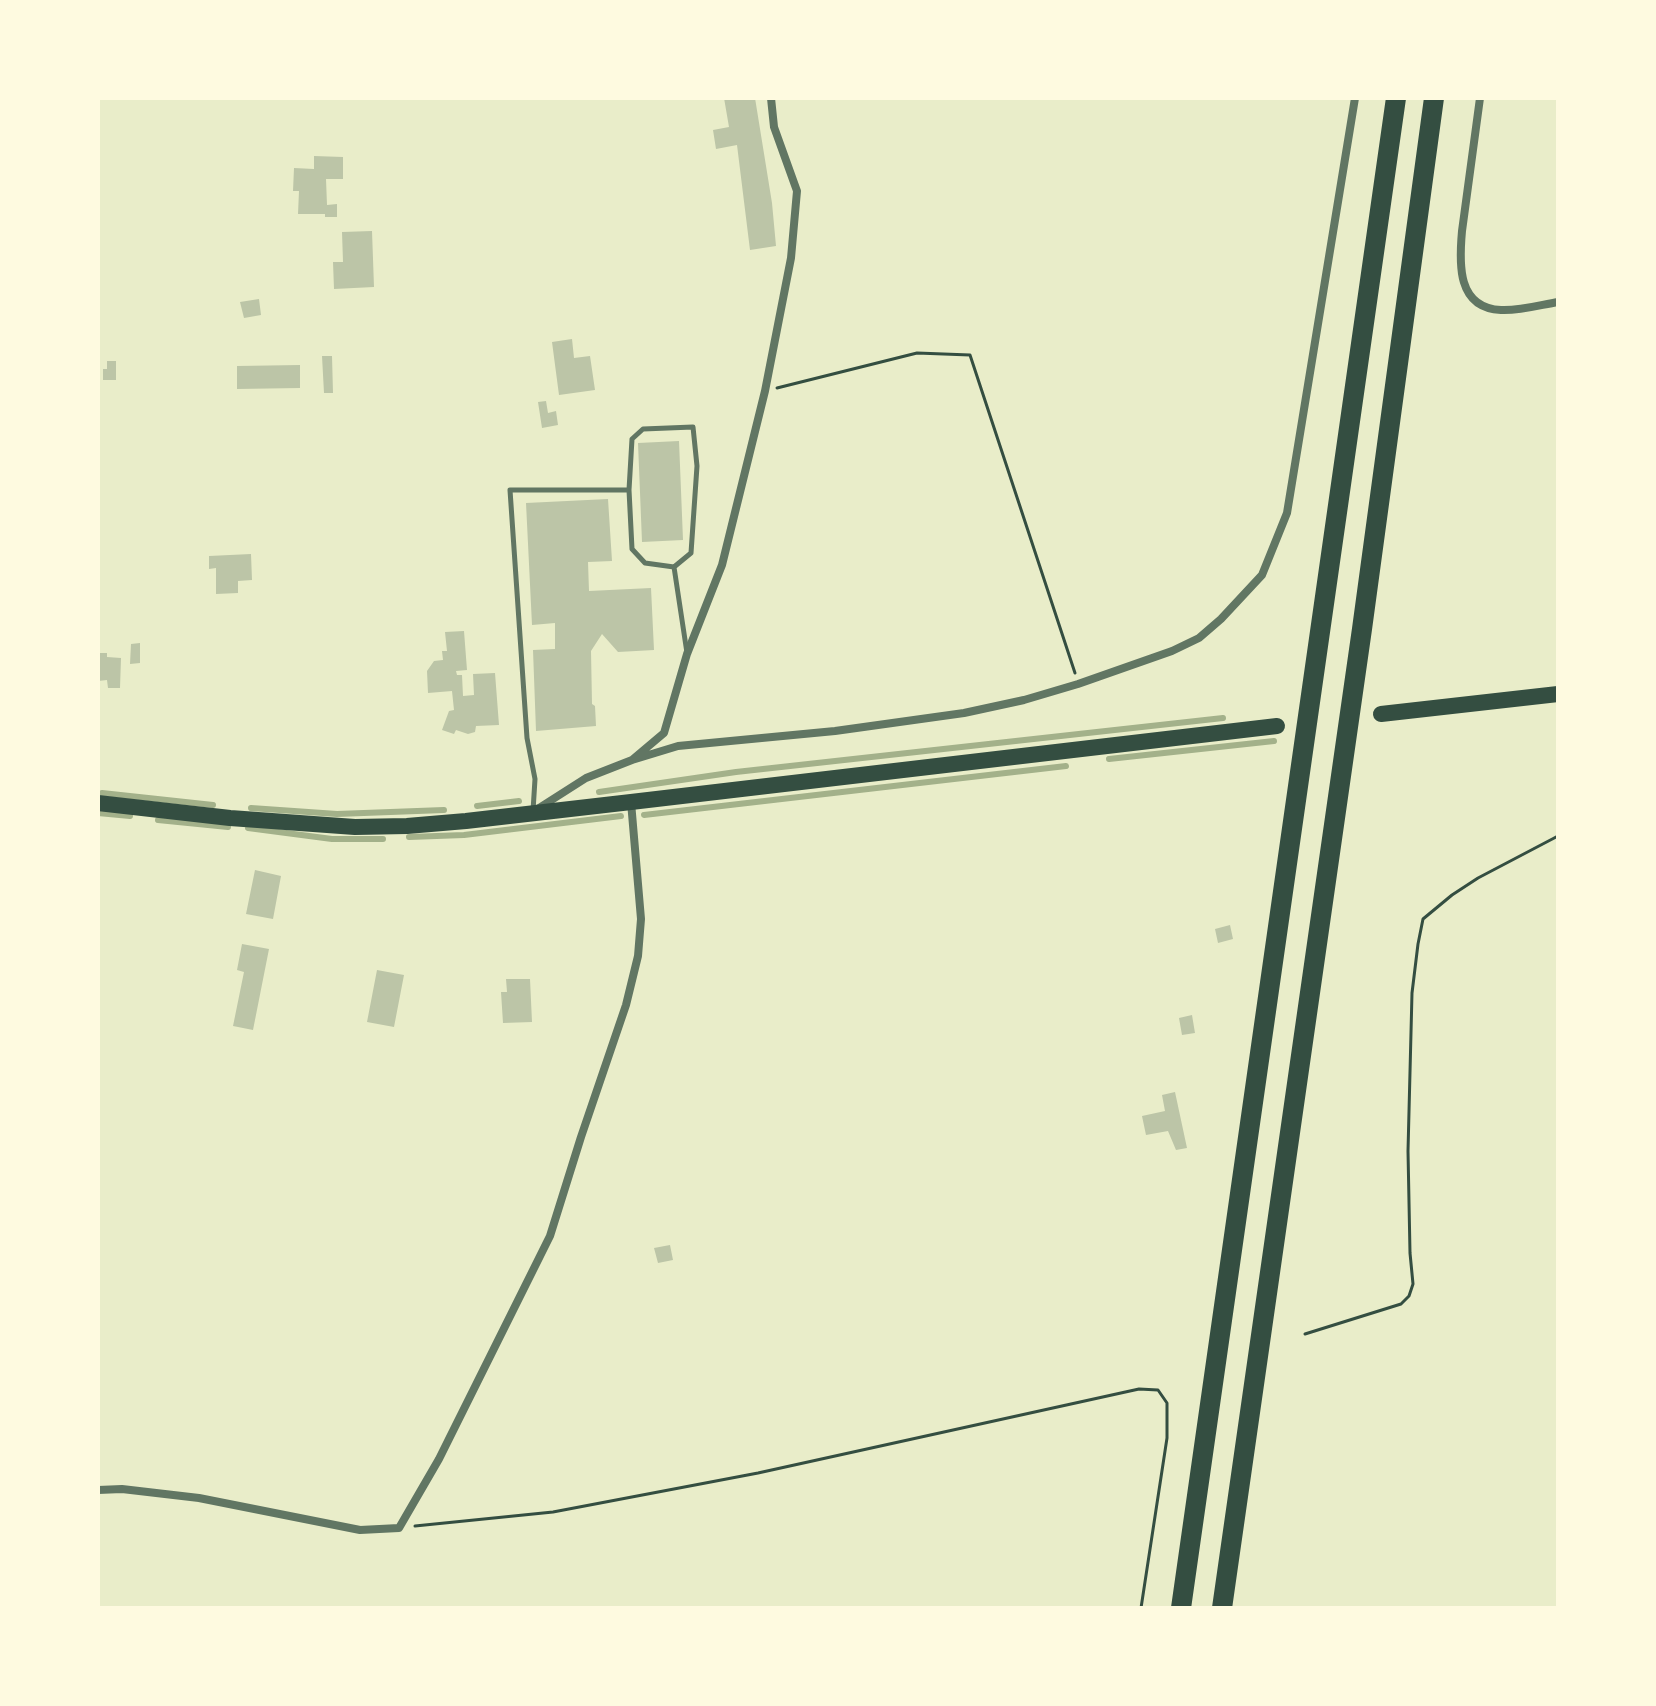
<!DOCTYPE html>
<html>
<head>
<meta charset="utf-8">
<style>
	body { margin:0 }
	#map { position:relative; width:1656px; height:1706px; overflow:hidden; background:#e9edc9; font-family:Raleway,sans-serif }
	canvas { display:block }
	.frame { position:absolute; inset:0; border:100px solid #fefae0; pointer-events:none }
</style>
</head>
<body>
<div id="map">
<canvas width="1656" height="1706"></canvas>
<div class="frame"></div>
</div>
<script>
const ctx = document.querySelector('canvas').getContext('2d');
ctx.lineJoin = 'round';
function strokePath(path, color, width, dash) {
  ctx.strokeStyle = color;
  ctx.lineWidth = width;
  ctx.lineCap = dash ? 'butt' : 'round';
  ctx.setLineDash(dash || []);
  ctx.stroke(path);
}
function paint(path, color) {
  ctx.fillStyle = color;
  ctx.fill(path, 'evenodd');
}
strokePath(new Path2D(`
	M1109,759L1274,741
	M599,792L736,772L1223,718
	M102,793L213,805
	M477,806L519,801
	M251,808L337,814L444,810
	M98,813L130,816
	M644,815L1066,766
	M158,820L228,827
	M248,828L332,839H383
	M409,837L464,835L621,816`), '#a3b18a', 6);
paint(new Path2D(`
	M724,98H755L772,203L776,246L750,250L737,145L716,149L713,130L729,127Z
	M314,156L343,157V179H326L327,205L337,204V217H325V214H298L299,191H293L294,168L314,169Z
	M372,231L374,287L334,289L333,262H343L342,232Z
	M259,299L261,315L244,318L240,302Z
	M572,339L574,358L590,356L595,390L559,395L552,342Z
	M322,356H332L333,393H324Z
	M107,361H116V380H103V369H107Z
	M300,365V388L237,389V366Z
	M546,401L548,413L556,411L558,425L542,428L538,402Z
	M679,441L683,540L642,542L638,443Z
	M608,499L612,561L588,562L589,591L651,588L654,650L618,652L602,634L591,651L592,704L595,706L596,726L536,731L533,650L555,649V623L532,625L526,503Z
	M251,554L252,580L238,581V593L216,594V568L209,569V556Z
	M464,631L467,670L456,671L457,675H462L463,696L474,695L473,674L495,673L499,725L476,726L475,732L468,734L456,730L454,734L442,730L449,711L454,710L452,691L428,693L427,671L434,661L443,660L442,651H447L445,632Z
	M140,643V663L130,664L131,644Z
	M98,653H107V657L121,658L120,688H108L107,680L98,681Z
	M255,870L281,876L273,919L246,914Z
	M1230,925L1233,939L1218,943L1215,929Z
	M242,944L269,949L253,1030L233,1026L244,972L237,970Z
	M377,970L404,975L394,1027L367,1022Z
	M506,979H530L532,1022L503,1023L501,992H507Z
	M1192,1015L1195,1033L1182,1035L1179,1018Z
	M1175,1092L1187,1148L1176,1150L1168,1131L1146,1135L1142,1116L1165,1111L1162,1095Z
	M670,1245L673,1260L658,1263L654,1248Z`), '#bcc5a7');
strokePath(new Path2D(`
	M777,388L917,353L970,355L1075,673
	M1305,1334L1401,1304L1409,1296L1413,1284L1410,1253L1408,1151L1412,993L1418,944L1423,919L1452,895L1478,878L1558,836
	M415,1526L553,1512L758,1473L1139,1389L1158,1390L1167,1403V1438L1141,1608`), '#344e41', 3);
strokePath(new Path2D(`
	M674,567L687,653
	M533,811L535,779L527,738L510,490H629L632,439L643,429L693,427L697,466L691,553L674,567L645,563L632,549L629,490`), '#617663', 5);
strokePath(new Path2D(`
	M1480,98L1462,231C1459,264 1457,308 1501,310C1520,311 1540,305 1558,302
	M632,760L678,746L835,731L964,713L1024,700L1078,684L1172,651L1199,638L1221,619L1262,575L1287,513L1355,98
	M539,808L586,778L632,760L664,733L687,654L722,565L765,391L791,258L797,191L774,127L771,98
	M98,1490L122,1489L199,1498L360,1530L399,1528L439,1459L550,1236L581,1137L626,1005L638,956L641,919L631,802`), '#617663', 8);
strokePath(new Path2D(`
	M1381,714L1558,694
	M98,803L230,818L355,827L407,826L466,821L631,802L1277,726`), '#344e41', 16);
strokePath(new Path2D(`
	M1181,1608L1396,98
	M1222,1608L1362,629L1434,98`), '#344e41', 20);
</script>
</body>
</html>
